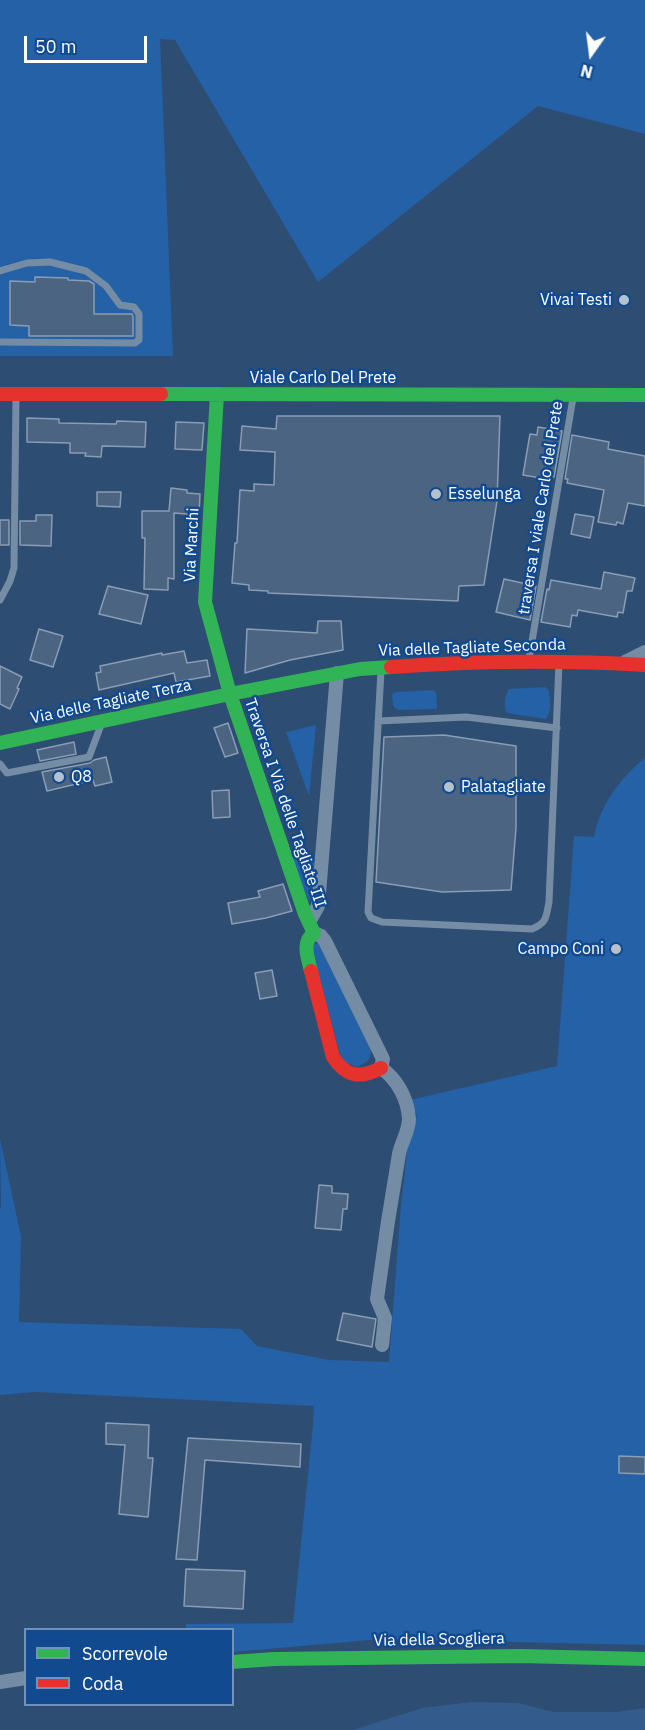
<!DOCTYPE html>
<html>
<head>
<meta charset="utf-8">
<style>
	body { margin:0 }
	#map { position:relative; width:645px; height:1730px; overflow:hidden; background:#2e4d72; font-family:"IBM Plex Sans",sans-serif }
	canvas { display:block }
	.legend { position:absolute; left:24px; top:1628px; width:210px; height:78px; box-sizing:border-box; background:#114a8f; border:2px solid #7092bc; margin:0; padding:8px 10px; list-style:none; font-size:18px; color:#fff }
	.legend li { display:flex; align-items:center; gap:12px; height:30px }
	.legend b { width:30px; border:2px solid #7092bc }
	.north { position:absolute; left:561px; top:24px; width:60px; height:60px; -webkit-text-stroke:4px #114a8f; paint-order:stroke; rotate:194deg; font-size:16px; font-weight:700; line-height:24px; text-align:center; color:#fff }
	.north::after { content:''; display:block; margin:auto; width:21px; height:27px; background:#fff; clip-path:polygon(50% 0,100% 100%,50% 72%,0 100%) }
	.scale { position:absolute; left:24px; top:36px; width:123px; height:27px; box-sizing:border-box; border:3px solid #fff; border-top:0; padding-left:8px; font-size:18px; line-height:21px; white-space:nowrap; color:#fff; -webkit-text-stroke:4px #114a8f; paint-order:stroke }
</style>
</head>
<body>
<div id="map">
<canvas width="645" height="1730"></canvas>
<ul class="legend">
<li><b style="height:8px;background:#30b455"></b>Scorrevole</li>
<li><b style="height:8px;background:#e5322d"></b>Coda</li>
</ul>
<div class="north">N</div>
<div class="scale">50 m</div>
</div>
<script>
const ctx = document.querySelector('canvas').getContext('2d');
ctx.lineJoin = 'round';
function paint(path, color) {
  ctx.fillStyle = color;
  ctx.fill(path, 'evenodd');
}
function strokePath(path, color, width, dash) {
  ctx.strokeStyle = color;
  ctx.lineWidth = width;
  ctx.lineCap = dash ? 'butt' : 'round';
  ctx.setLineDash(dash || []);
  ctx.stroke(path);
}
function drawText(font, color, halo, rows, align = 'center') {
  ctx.font = font + ' "IBM Plex Sans",sans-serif';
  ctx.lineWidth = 5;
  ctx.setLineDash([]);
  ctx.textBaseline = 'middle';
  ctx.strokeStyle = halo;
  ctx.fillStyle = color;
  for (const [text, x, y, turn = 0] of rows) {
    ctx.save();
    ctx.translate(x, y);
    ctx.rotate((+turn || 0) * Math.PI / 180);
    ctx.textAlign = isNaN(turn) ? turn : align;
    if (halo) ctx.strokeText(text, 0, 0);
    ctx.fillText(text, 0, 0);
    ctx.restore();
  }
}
paint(new Path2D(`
	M0,0H645V134L538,106L318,282L175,40L160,39L173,356H0Z
	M545,687L549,691C550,700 552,711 546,719L507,713C503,707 505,695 509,689Z
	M433,690L436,692L437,708L435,709L399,710L395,708L393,705L392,694L396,692Z
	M316,725L309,796L286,732Z
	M645,758V1645L382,1639L233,1652L232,1630L186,1629V1624L293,1623L313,1425L314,1406L35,1392L0,1395V1209L1,1206L0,1139L21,1236L19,1322L241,1329L257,1346L329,1360L389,1362L401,1205L408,1144L417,1115L410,1100L557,1066L574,836L594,837C600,805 620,778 645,758Z
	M302,857H315L310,903L291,860Z
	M314,943L321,944L370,1046L371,1053L368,1061L357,1067L342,1061L311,946Z`), '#2461a7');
paint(new Path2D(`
	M471,1702L518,1703L554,1712H616L645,1708V1730H353L422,1708Z`), '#335c8d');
const building = new Path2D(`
	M35,277L68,278V280L89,281L94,284V314H132L133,316V336H29V326L10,325V281L35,282Z
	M277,416H500L497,501L484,585L459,586L458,601L268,593V591L249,590V585L232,583L235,543H237L240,490L254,491V484L274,485L275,452L240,450L242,426L276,429Z
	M27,418L59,419V423L116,424L117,421L146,422L145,447L102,446L101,457L85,456L86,453H70V443L27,442Z
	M176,422L204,423L202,450L175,449Z
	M538,427L562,431L554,477L542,474L541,478L523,475L530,434L537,435Z
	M572,435L609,442L608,449L645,456V506L628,503L623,524L617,522L616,525L598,522L604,490L567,483L568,479H565Z
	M171,488L187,490V493L200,494L199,515L174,513V579L168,578V590L144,589L145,538H142V511H169Z
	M97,492H121L120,507L97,506Z
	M575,514L594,517L590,538L571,534Z
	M36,515H52L51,546L20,545V521H36Z
	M0,520H9V545H0Z
	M604,572L635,578L632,591H627L623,613L618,612L617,617L578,610L577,616L572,615L570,627L541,622L547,589L549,590L551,580L601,589Z
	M504,579L536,586L530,620L496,612Z
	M108,586L148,595L141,624L99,614Z
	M318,621H341L343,650L290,660L245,673L247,629L317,633Z
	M39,629L63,636L53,667L30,660Z
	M184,651L187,663L207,660L210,676L176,682L174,673L99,690L96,673L101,672L100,666L162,653V655Z
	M0,666L22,677L17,688L19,689L10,709L0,704Z
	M228,723L238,753L225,757L214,728Z
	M444,735L516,746V828L511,890L442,892L376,882L384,737Z
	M74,742L76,754L40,761L37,750Z
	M106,757L112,782L95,786L93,780L47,791L42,772L90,763L94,760Z
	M229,790L230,817L213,818L212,791Z
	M283,884L292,911L266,918L232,924L228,903L260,897L258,891Z
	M272,970L277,996L260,999L255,973Z
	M319,1185L332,1186V1193L348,1194L347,1209H343L341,1230L315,1228Z
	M343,1313L376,1319L372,1347L337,1340Z
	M106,1423L149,1425L148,1458H153L148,1517L119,1514L125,1445L106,1444Z
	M188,1438L301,1444L300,1467L205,1460L197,1560L176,1559Z
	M619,1456L645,1457V1474L619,1473Z
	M186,1569L245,1571L243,1609L184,1606Z`);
paint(building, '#4b6482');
strokePath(building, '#8a9db4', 1.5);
strokePath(new Path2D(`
	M0,271L27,263L50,262L86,271L106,286L120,305L134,307L139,314V340L135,343L0,342
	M0,600L10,581L14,568L16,396
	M529,659L573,398
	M381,670L368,912L371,918L382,922L532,929C547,923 546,917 549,902L559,663
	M378,721L466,717L557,728
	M0,764L7,773L89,757L101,725`), '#758ca5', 7);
strokePath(new Path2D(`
	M625,662L645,652
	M309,922L318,906L337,673
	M314,933L321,936L325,941L383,1059L381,1068C397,1079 408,1099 409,1119C409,1131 401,1143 399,1154C391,1200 384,1246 378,1292L377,1299L385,1318L382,1345
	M0,1682L26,1678`), '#758ca5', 14);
strokePath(new Path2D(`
	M161,394L645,395
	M217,394L205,602L230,694L305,914L314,933C301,942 308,958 311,971
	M0,743L230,694L360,669L391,667
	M232,1662L274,1659L520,1656L645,1659`), '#30b455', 14);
strokePath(new Path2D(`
	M0,394H161
	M391,667C476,661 560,660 645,665
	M311,971L333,1057C346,1077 360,1079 381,1068`), '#e5322d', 14);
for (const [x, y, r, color] of [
	[624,300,6,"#b6c1ce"],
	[436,494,6,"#b6c1ce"],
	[59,777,6,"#b6c1ce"],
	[449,787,6,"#b6c1ce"],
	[616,949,6,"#b6c1ce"]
]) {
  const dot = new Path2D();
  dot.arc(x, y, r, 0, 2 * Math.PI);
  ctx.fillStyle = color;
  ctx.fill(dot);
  strokePath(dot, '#114a8f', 2);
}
drawText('16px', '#fff', '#114a8f', [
	["Vivai Testi",612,300,"right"],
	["Esselunga",448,494],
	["Q8",71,777],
	["Palatagliate",461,787],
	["Campo Coni",604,949,"right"]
], 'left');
drawText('16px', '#fff', '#114a8f', [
	["Viale Carlo Del Prete",323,378],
	["traversa I viale Carlo del Prete",541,508,-81],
	["Via Marchi",192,545,-87],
	["Via delle Tagliate Seconda",472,648,-2],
	["Via delle Tagliate Terza",111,702,-12],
	["Traversa I Via delle Tagliate III",285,803,71],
	["Via della Scogliera",439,1640,-1]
]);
</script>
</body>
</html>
